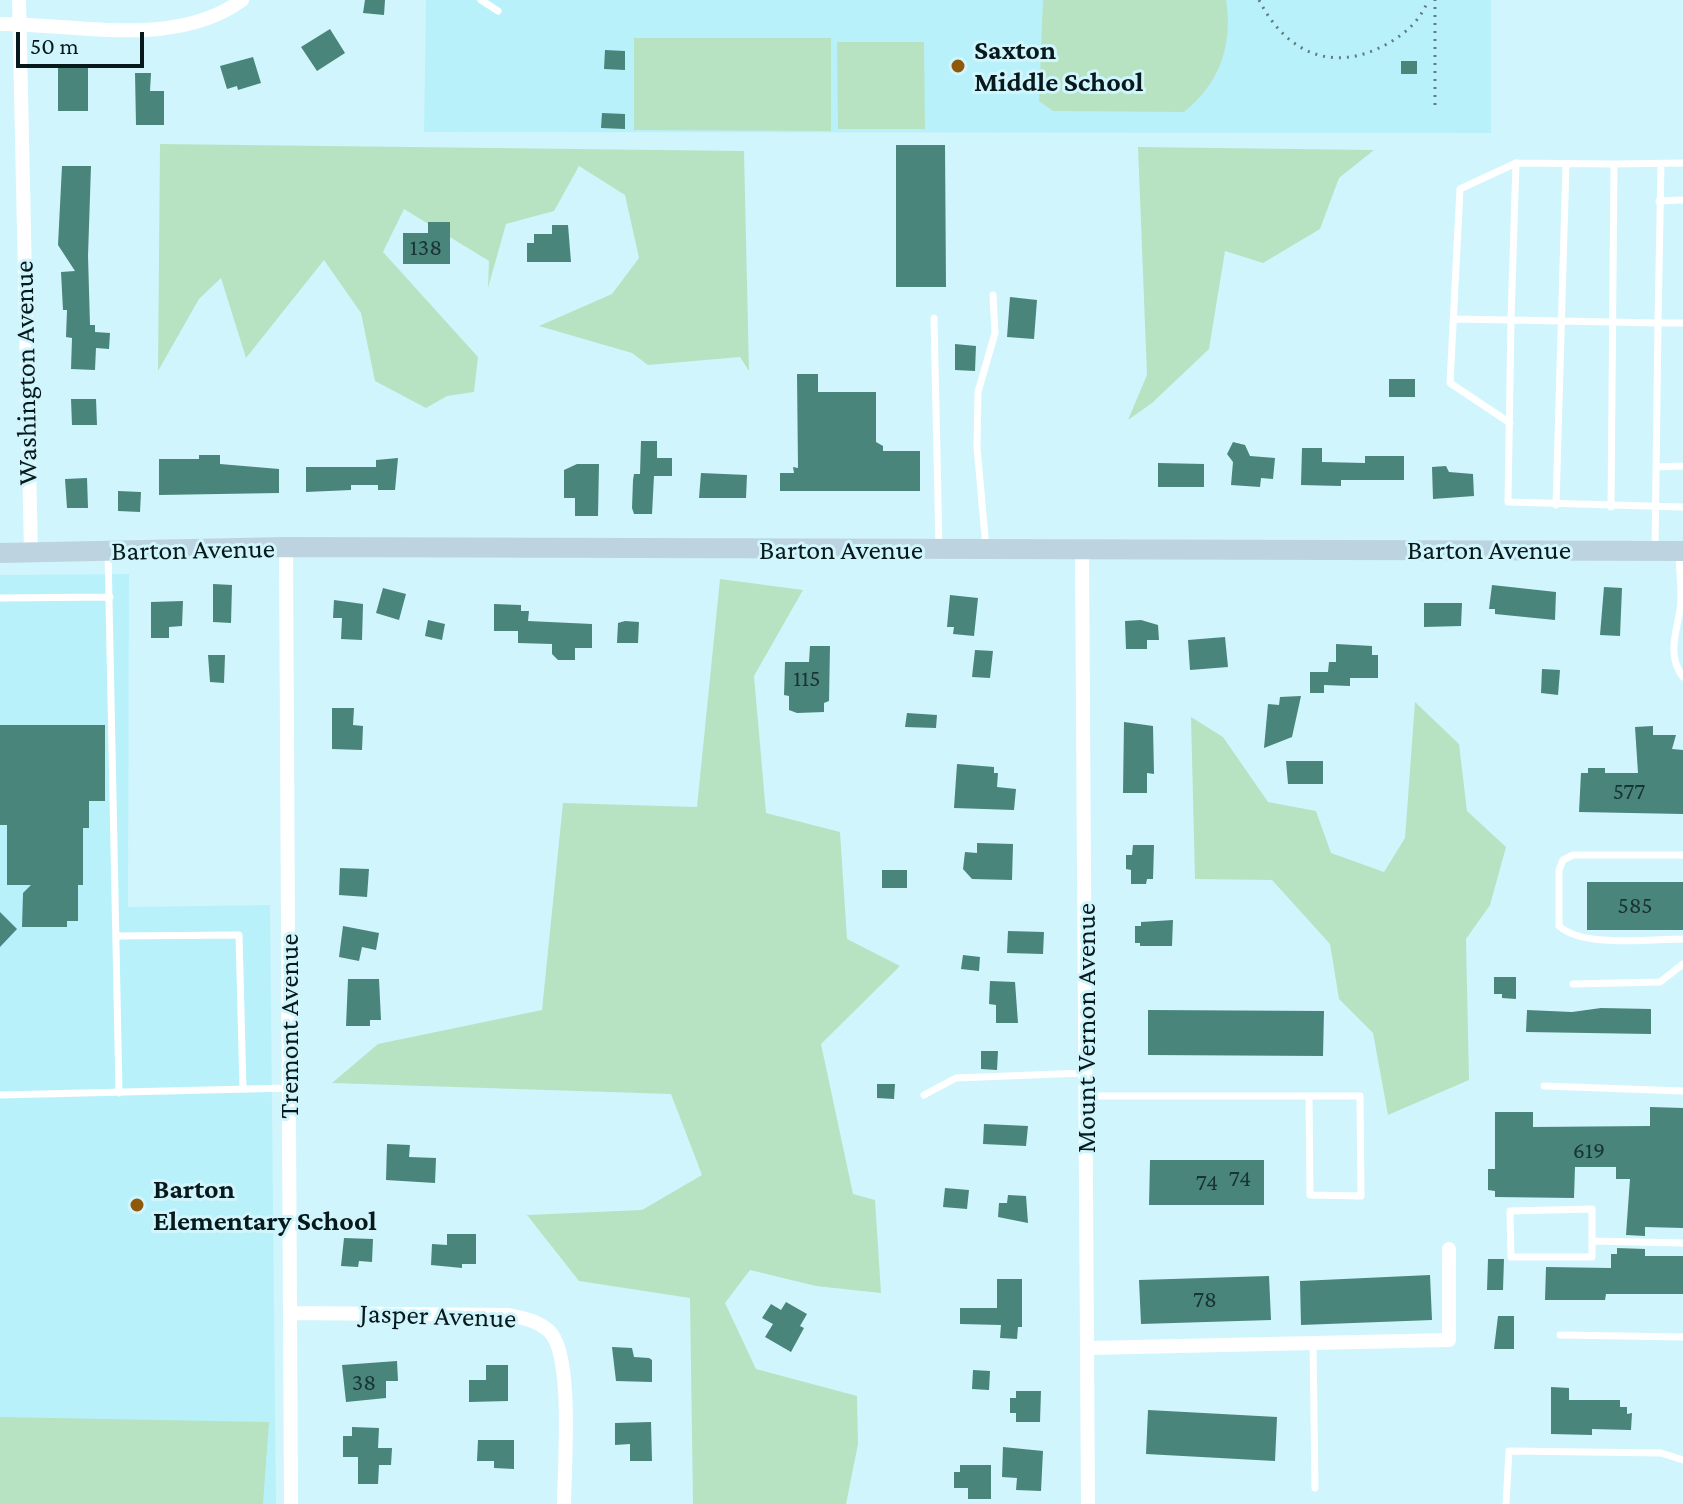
<!DOCTYPE html>
<html>
<head>
<meta charset="utf-8">
<style>
	body { margin:0 }
	#map { position:relative; width:1683px; height:1504px; overflow:hidden; background:#d1f5fc; font-family:"Crimson Pro",serif }
	canvas { display:block }
	.scale { position:absolute; left:16px; top:32px; width:128px; height:36px; box-sizing:border-box; border:4px solid #08191c; border-top:0; padding-left:10px; font-size:24px; line-height:28px; white-space:nowrap; color:#08191c; -webkit-text-stroke:6px #d1f5fc; paint-order:stroke }
</style>
</head>
<body>
<div id="map">
<canvas width="1683" height="1504"></canvas>
<div class="scale">50 m</div>
</div>
<script>
const ctx = document.querySelector('canvas').getContext('2d');
ctx.lineJoin = 'round';
function paint(path, color) {
  ctx.fillStyle = color;
  ctx.fill(path, 'evenodd');
}
function strokePath(path, color, width, dash) {
  ctx.strokeStyle = color;
  ctx.lineWidth = width;
  ctx.lineCap = dash ? 'butt' : 'round';
  ctx.setLineDash(dash || []);
  ctx.stroke(path);
}
function drawText(font, color, halo, rows, align = 'center') {
  ctx.font = font + ' "Crimson Pro",serif';
  ctx.lineWidth = 6;
  ctx.setLineDash([]);
  ctx.textBaseline = 'middle';
  ctx.strokeStyle = halo;
  ctx.fillStyle = color;
  for (const [text, x, y, turn = 0] of rows) {
    ctx.save();
    ctx.translate(x, y);
    ctx.rotate((+turn || 0) * Math.PI / 180);
    ctx.textAlign = isNaN(turn) ? turn : align;
    if (halo) ctx.strokeText(text, 0, 0);
    ctx.fillText(text, 0, 0);
    ctx.restore();
  }
}
paint(new Path2D(`
	M426,0H1491V133L424,132Z
	M129,574L128,907L270,905L276,1504H0V575Z`), '#b9f1fb');
paint(new Path2D(`
	M1043,0H1226C1233,45 1220,83 1184,112L1053,111L1039,101Z
	M634,38H831V131L634,130Z
	M837,42H924L925,129H838Z
	M160,144L744,151L749,371L740,357L648,365L632,353L539,326L612,294L639,258L625,195L579,166L554,211L506,224L488,288L489,261L404,209L383,252L478,357L474,392L447,396L426,408L375,381L361,313L324,260L246,358L221,278L199,299L158,371Z
	M1138,147L1374,150L1339,178L1320,229L1263,263L1225,251L1209,349L1152,403L1128,420L1147,375Z
	M720,579L803,590L754,676L766,813L840,832L847,939L900,966L821,1044L853,1194L875,1200L881,1293L816,1286L750,1270L725,1303L756,1369L857,1396L858,1444L846,1504H693L690,1298L579,1281L527,1215L642,1210L702,1175L671,1094L332,1083L378,1044L542,1010L563,803L697,807Z
	M1415,702L1459,744L1467,811L1506,847L1490,905L1466,939L1469,1080L1388,1115L1373,1033L1339,999L1330,944L1272,880L1195,879L1191,717L1223,737L1268,802L1316,811L1331,853L1384,872L1405,838Z
	M0,1417L269,1422L263,1504H0Z`), '#b7e3c3');
paint(new Path2D(`
	M365,0H385L384,15L363,13Z
	M330,29L345,53L317,71L301,47Z
	M605,50L625,51V70L604,69Z
	M253,57L261,83L238,90L237,86L227,89L220,66Z
	M1401,61H1417V74H1401Z
	M58,65H88V111H58Z
	M135,73H151L150,91H164V125H136Z
	M602,113L625,114V129L601,128Z
	M896,145H945L946,287H896Z
	M62,166H91L88,256L90,325H95V332L110,333L109,349L96,348L95,370L71,369L72,338L66,337L67,310H63L61,272L75,271L58,245Z
	M428,222H450V264H403V233H428Z
	M552,225H568L571,262H527V243H534V234H552Z
	M1010,297L1037,300L1034,339L1007,337Z
	M955,344L976,346L975,371L955,370Z
	M797,374H818V392H876V442L883,446V451H920V491H780V473H794L793,467L798,468Z
	M1389,379H1415V397H1389Z
	M71,399H96L97,425H72Z
	M641,441H657V458H672V476H654L652,514H634L632,508L633,480L634,474H640Z
	M1233,442L1245,445L1250,456L1275,458L1273,479L1261,478L1260,487L1231,485L1233,462L1227,454Z
	M1302,448H1322V462L1365,463V456H1404V480H1341V486L1301,485Z
	M199,455H220V464L279,469V493L159,495V459H199Z
	M398,458L395,490H378V485H351V490L306,492V467H376V460Z
	M1158,463L1204,464V487H1158Z
	M577,464H599L598,516H575V498H564V470Z
	M1446,466L1449,472L1473,474L1474,496L1433,499L1432,467Z
	M701,473L747,475L746,498H699Z
	M87,478L88,508H67L65,479Z
	M118,491L141,492L140,512L118,511Z
	M213,584L232,585L231,623L213,622Z
	M1492,585L1556,592L1555,620L1495,614V609H1489Z
	M1604,587L1622,588L1620,636L1600,635Z
	M383,588L406,594L399,620L376,613Z
	M950,595L978,598L974,636L953,634L954,627H947Z
	M334,600L363,604L362,640L341,639L342,618H333Z
	M183,601L182,626L169,627V638H151V602Z
	M1424,603H1462L1461,626L1424,627Z
	M494,604L521,605V611H529L528,621L592,624V648H575V660H558L552,654V644L518,643V631H494Z
	M428,620L445,624L442,640L425,636Z
	M1141,620L1158,625L1159,640H1147V649H1126L1125,621Z
	M625,621L639,622L638,643H617L618,623Z
	M1225,637L1228,667L1190,670L1188,640Z
	M1336,644L1372,646V655H1378V678H1350V686L1324,685V693H1310V672H1328L1329,662H1336Z
	M810,646H830L829,701L824,703V712L797,713L789,710V696L784,695L785,662H809Z
	M975,650L993,651L990,678L972,677Z
	M208,655H225L224,683L210,682Z
	M1542,669L1560,670L1558,695L1541,693Z
	M1301,696L1292,737L1264,748L1268,704L1279,705L1280,697Z
	M332,708H354L353,725L363,726L362,750L332,749Z
	M907,713L937,715L936,728L905,727Z
	M1124,722L1153,726L1154,774L1147,773V793H1123Z
	M0,725H105V801H89V828H83V885H78V921H67V927H22L23,893L31,885H7V825H0Z
	M1653,726V735H1676L1672,749L1683,750V814L1579,812L1581,773H1588V768H1605V773H1638L1635,727Z
	M1286,761H1323V784H1288Z
	M957,764L994,767V773H998L997,787L1016,789L1014,810L954,808Z
	M977,843L1013,844L1012,880L972,879L963,869L965,852L977,853Z
	M1133,845H1154L1153,879H1147L1146,884H1131V870L1126,869V855H1132Z
	M340,868L369,869L367,897L339,895Z
	M882,870H907V888H882Z
	M1587,882H1683V930H1587Z
	M0,912L17,929L0,947Z
	M1173,920L1172,946H1140V943H1135V926H1141V922Z
	M343,926L379,933L376,950L362,947L359,961L339,957Z
	M1008,931L1044,932L1043,954L1007,953Z
	M963,955L980,957L979,971L961,969Z
	M1494,977H1516V999L1502,998V994H1494Z
	M348,979H379L381,1020H370V1026H346Z
	M990,981L1015,982L1018,1023H996V1005L989,1004Z
	M1601,1008L1651,1009V1034L1526,1032L1527,1010L1572,1012Z
	M1148,1010L1324,1011L1323,1056L1148,1055Z
	M981,1051H998L997,1070L981,1069Z
	M877,1084H895L894,1099L877,1098Z
	M1650,1107L1683,1108V1228L1645,1227V1236L1626,1235L1630,1179H1616V1167H1575L1574,1198L1495,1197V1191L1488,1190V1169H1495V1112H1533V1127L1650,1126Z
	M984,1124L1028,1126L1026,1146L983,1144Z
	M387,1144L410,1145L409,1157L436,1158L435,1183L386,1180Z
	M1150,1160H1264V1205H1149Z
	M945,1188L969,1190L967,1209L943,1207Z
	M1008,1195L1026,1196L1028,1223L998,1217L999,1203H1007Z
	M447,1234H476V1264H462V1268L431,1265L432,1244L447,1245Z
	M344,1238L373,1239L372,1262L359,1261L358,1267L341,1266Z
	M1617,1248L1645,1249V1256H1683V1294H1606L1605,1300H1545L1546,1267L1611,1268V1254H1617Z
	M1488,1259H1504L1503,1290H1487Z
	M1430,1275L1432,1320L1301,1325L1300,1281Z
	M1269,1276L1271,1320L1141,1324L1139,1280Z
	M997,1279H1022V1327H1018L1017,1339L1000,1338L1001,1325L960,1324V1308H997Z
	M786,1302L807,1314L800,1326L804,1328L791,1352L765,1337L773,1324L762,1318L771,1304L781,1310Z
	M1498,1316H1514V1349H1494Z
	M612,1347L632,1348L634,1357L649,1358L652,1360V1382L616,1381Z
	M397,1361L398,1381H386V1398L346,1402L342,1365Z
	M486,1365H508V1401L469,1402V1380H486Z
	M973,1370L990,1371L989,1390L972,1389Z
	M1551,1387L1569,1388V1400H1620V1407H1627V1414L1632,1413L1631,1430L1592,1429V1435L1551,1434Z
	M1016,1391H1041L1040,1422H1016V1413H1010V1398H1016Z
	M1148,1410L1277,1417L1275,1461L1146,1454Z
	M651,1422L652,1461H630V1444L615,1445V1423Z
	M352,1427L379,1428L378,1448H392L391,1465H379L378,1484H358V1457H343V1436H352Z
	M478,1440H514V1469L494,1468V1461H477Z
	M1003,1447L1043,1451L1041,1491L1016,1490L1017,1478L1002,1477Z
	M960,1465H991V1499H968V1488H954V1472H960Z`), '#49857a');
strokePath(new Path2D(`
	M1259,0C1286,53 1333,74 1387,44C1405,34 1421,20 1428,0
	M1435,105V0`), '#637c81', 3, [2, 6]);
strokePath(new Path2D(`
	M481,0L498,11
	M1661,164L1658,323L1511,320L1508,502L1683,507
	M1659,201L1683,200
	M934,318L939,547
	M1453,319L1511,320L1516,163L1614,164
	M1510,423L1450,383L1460,189L1516,163
	M1656,467L1683,466
	M1556,505L1566,164
	M1611,507L1614,164L1683,163
	M986,548L977,447L978,392L995,333L993,295
	M1655,549L1658,323H1683
	M108,551L119,1093
	M1679,553C1679,570 1683,593 1680,610C1676,633 1667,656 1683,677
	M0,598L110,597
	M1683,855H1573L1563,860L1559,870V926C1583,948 1650,939 1683,939
	M118,936L239,935L243,1089
	M1573,984L1660,982L1683,964
	M1544,1086L1683,1091
	M0,1095L290,1088
	M924,1095L956,1078L1084,1073
	M1087,1096H1360L1361,1196L1310,1195L1309,1096
	M1592,1209V1257H1511L1510,1211Z
	M1592,1241L1683,1243
	M1560,1335L1683,1337
	M1313,1343L1315,1488
	M1506,1504L1509,1451L1661,1453L1683,1460`), '#fff', 7);
strokePath(new Path2D(`
	M19,0L31,553
	M0,24C77,24 176,49 242,0
	M286,547L291,1504
	M1082,551L1088,1504
	M291,1313L509,1315C524,1318 538,1321 549,1331C574,1354 564,1469 564,1504
	M1089,1348L1449,1340V1249`), '#fff', 14);
strokePath(new Path2D(`
	M0,553L286,547L1683,551`), '#bdd4e0', 20);
for (const [x, y, r, color] of [
	[958,66,8,"#8f590c"],
	[137,1205,8,"#8f590c"]
]) {
  const dot = new Path2D();
  dot.arc(x, y, r, 0, 2 * Math.PI);
  ctx.fillStyle = color;
  ctx.fill(dot);
  strokePath(dot, '#d1f5fc', 3);
}
drawText('24px', '#183434', null, [
	["138",426,248],
	["115",807,679],
	["577",1629,792],
	["585",1635,906],
	["619",1589,1151],
	["74",1240,1179],
	["74",1207,1183],
	["78",1205,1300],
	["38",364,1383]
]);
drawText('bold 28px', '#08191c', '#d1f5fc', [
	["Saxton",974,50],
	["Middle School",974,82],
	["Barton",153,1189],
	["Elementary School",153,1221]
], 'left');
drawText('28px', '#08191c', '#d1f5fc', [
	["Washington Avenue",26,373,-91],
	["Barton Avenue",193,550,-1],
	["Barton Avenue",841,550],
	["Barton Avenue",1489,550],
	["Tremont Avenue",289,1026,-90],
	["Mount Vernon Avenue",1086,1028,-90],
	["Jasper Avenue",438,1316,2]
]);
</script>
</body>
</html>
